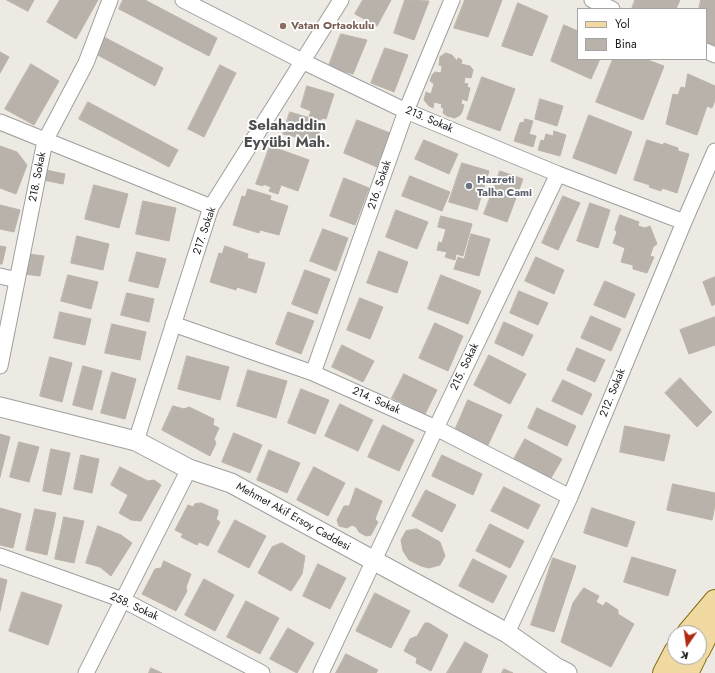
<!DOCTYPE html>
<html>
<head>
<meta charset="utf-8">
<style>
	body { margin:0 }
	#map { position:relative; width:715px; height:673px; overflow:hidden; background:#eceae2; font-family:Jost,sans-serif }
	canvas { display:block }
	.legend { position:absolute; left:577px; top:8px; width:130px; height:52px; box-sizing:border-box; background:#fff; border:1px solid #a4a4a4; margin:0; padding:5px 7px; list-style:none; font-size:12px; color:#1b1b1b }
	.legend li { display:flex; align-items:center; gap:8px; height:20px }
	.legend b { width:20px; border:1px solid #a4a4a4 }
	.north { position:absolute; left:667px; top:625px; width:40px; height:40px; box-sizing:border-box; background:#fff; border:1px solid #a4a4a4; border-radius:50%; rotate:193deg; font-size:11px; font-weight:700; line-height:16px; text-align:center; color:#1b1b1b }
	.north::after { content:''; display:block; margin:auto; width:14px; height:18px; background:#b22a14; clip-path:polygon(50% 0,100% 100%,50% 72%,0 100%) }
</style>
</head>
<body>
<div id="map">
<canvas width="715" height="673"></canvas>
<ul class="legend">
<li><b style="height:5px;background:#f1daa1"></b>Yol</li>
<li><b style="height:11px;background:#b8b2ab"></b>Bina</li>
</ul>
<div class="north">K</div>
</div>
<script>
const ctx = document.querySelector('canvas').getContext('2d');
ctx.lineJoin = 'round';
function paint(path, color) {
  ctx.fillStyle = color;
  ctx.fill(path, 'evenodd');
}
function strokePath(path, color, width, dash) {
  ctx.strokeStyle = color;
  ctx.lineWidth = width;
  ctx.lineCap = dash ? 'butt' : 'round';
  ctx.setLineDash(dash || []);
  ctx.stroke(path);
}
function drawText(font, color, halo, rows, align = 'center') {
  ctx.font = font + ' Jost,sans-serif';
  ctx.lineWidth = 3.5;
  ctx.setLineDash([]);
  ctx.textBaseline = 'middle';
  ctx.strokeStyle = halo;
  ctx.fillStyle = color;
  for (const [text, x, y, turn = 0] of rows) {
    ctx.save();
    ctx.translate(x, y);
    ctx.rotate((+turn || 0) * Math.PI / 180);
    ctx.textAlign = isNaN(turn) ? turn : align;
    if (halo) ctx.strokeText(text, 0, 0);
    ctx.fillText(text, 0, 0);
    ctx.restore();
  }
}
const building = new Path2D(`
	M7,0H34L28,11Z
	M60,0H98L76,39L47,22Z
	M123,0H145L217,38L209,56L119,9Z
	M363,0H391L377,26L355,14Z
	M405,0L429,1L414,40L394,33Z
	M465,0H502L488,37L454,28Z
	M635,0H680L676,9H632Z
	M701,0H715V46L706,43V9H699Z
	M518,3L548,16L532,56L502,46Z
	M564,25L578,31V59H600L591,79L551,61Z
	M341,34L367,40L353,74L332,68L329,65Z
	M102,36L163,68L155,86L94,53Z
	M385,48L408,55L394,92L371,83Z
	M0,52L9,57L0,73Z
	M446,53L452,55L457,61L458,58L462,60L461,64L470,66L473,70L471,78L465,77L464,83L468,84L467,87L470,88L467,101L462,99L461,104L464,105L462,112L460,115L455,118L447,116L443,113L444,109L441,107L442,104L434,102L433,108L429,106L424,100L426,92L431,94L434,84L430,81L432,75L435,72L441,73L442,66L439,65L440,57Z
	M613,59H645L664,66L643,120L596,102Z
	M31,64L59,81L34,125L5,109Z
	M220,65L236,73L204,137L188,129Z
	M688,74L715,86V100L712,108L707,106L697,135L666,124L673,94L678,95L681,87L685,88Z
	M482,77L515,89L500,131L467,119Z
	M307,86L334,94L326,119L322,118L321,120L309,117L311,111L301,107Z
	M540,99L563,106L557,126L535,119Z
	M88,102L178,150L169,167L79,119Z
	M290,112L310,118L309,122L321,126L315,148L303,144L305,139L283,134Z
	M589,115L632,132L616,174L573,158Z
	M525,119L533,121L529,134L536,136L533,147L514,141L520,123L524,122Z
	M357,120L390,133L377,167L344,153Z
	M554,131L566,135L560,156L538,150L541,140L544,141L546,134L553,136Z
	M424,140L458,154L449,174L415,159Z
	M647,140L663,145L664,143L678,148V151L689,154L677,193L662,188L661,191L649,187L650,185L634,180Z
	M0,146L17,152L27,165L16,194L0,188Z
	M270,146L309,160L298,191L281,185L278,194L269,191L271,187L263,184V186L256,184Z
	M462,163L489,171L477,210L449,202Z
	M46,170L65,174L63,184L43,180Z
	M500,171L523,179L507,222L484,214Z
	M410,176L450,192L442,211L402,196Z
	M344,178L369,188L355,225L330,216Z
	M94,185L128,194L119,228L85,219Z
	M248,189L271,196L270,200L288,206L279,235L260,230L259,233L233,225L242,196L245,197Z
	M563,196L580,203L558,250L542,243Z
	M143,201L176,208L169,241L136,234Z
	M590,203L610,210L598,248L577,241Z
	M0,205L20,210L14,232L0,229Z
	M396,210L428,222L417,249L386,237Z
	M620,215L639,222L638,226L645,228L650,226L657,244L653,247L650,256L654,257L647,273L633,269V265L621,262L625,248L613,243L617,232L615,230Z
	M441,216L472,224L463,256L456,254L455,260L445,257L447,252L437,250L439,242L442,243L446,229L438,227Z
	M323,229L348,238L336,271L310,261Z
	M471,234L490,239L479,276L454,269L458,257L464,259Z
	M77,236L109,244L103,270L71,263Z
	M0,246L6,247L2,264H0Z
	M225,246L248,254L247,258L265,263L256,293L237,287L236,290L210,282L219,253L222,254Z
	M379,251L408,262L397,293L367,283Z
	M137,252L166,259L158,288L129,281Z
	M28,254L44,256L40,276L24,274Z
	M536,257L564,270L554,294L525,281Z
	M305,270L330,279L317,314L292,304Z
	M68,275L98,282L91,309L61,301Z
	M441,275L481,291L468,324L428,309Z
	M715,277V304L712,306L703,282Z
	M605,281L635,294L625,318L594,305Z
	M519,291L548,303L538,325L510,313Z
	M127,293L154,299L149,322L121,315Z
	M360,298L383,307L370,339L347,330Z
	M60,312L91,319L85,345L54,338Z
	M288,312L314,321L301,354L276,344Z
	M591,316L621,329L611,351L581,338Z
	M715,317V345L689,354L680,330Z
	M504,322L533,335L523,356L495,343Z
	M435,323L463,336L448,371L419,358Z
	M112,324L146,332L140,360L105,353Z
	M342,345L374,361L363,382L332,367Z
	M577,348L605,360L595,382L567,370Z
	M489,355L526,374L510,404L474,385Z
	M187,356L229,367L220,400L178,389Z
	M50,357L72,363L62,402L40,396Z
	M83,366L102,371L92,410L73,405Z
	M248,370L287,381L276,418L237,406Z
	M112,372L136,379L125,419L101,413Z
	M404,374L437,390L425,414L392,398Z
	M680,378L712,412L697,427L665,393Z
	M563,380L592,394L582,415L552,401Z
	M301,389L329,400L315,434L288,423Z
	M468,400L502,415L488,445L455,430Z
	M340,404L373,420L358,451L325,436Z
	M173,406L184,409L189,407L214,419L213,425L219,428L214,439L216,443L210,456L162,430Z
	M537,408L576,426L567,446L528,428Z
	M383,425L414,440L399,471L368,457Z
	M625,426L670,435L664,461L620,452Z
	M234,433L262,445L250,473L222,462Z
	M0,434L10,437L0,477Z
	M525,439L562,459L551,478L514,459Z
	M19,442L39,447L29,482L10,477Z
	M51,449L70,453L61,495L43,491Z
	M269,450L300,463L287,493L257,480Z
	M81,455L99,459L92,493L74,489Z
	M442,455L482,474L473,495L432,476Z
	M120,467L148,481L154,480L161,485L141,521L131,520L119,513L128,495L111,485Z
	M314,467L345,483L328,516L297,500Z
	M673,484L715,493V505L712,520L667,510Z
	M504,487L540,505L528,529L491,511Z
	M356,488L382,501L375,519L378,522L371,535L366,536L359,532L356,527L352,525L347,528L339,526L337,520L344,506H349Z
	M426,490L456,505L442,532L412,516Z
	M201,503L218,510V514L216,519L220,522L208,546L199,542L197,545L181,537L183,534L175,530L188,505L193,507L195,504Z
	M0,508L21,514L13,548L0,545Z
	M592,508L635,522L627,547L584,533Z
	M35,509L56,513L47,555L26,550Z
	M64,517L84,521L74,563L55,559Z
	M235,520L266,536L249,568L218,552Z
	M490,524L524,541L510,568L476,551Z
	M98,526L121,535L132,543L111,576L100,567L86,563Z
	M417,529L440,542L445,556L440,565L429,568L421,566L409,560L403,551L401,540L406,531Z
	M282,543L305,556L302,574L291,591L258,573L272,547Z
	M632,557L676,570L668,596L624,582Z
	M553,558L576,566L554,632L531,625Z
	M473,559L507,576L493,603L459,586Z
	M164,561L191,574L186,587L187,591L176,611L142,594L155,569L161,568Z
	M318,564L346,578L330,609L303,596Z
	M0,578L7,580L0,611Z
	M204,579L234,595L215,631L185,615Z
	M584,588L599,596L596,602L603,606L606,602L618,610V614L634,624L611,667L561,642L573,603Z
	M22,592L62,605L48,645L9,631Z
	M375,593L410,611L391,648L356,631Z
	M246,601L279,618L260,654L227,637Z
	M425,623H429L448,635L431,671L416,663L417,658L404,651L410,639L417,636Z
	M288,628L314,643L297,673L270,659Z
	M465,642L488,655L481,673H447Z
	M346,654L378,670L376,673H336Z
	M151,668L162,673H149Z
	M504,669L513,673H502Z`);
paint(building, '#b8b2ab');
strokePath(building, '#bcb2a6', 1);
const minor = new Path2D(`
	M183,0L304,62L406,111L558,174L684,222
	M592,0L612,9
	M706,51L715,55
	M0,122L211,207
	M0,276L17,280
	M173,324L313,373L436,428L570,497
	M0,366L45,141L86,63L110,0
	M313,373L406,111L452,0
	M136,441L211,207L341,0
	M0,556L123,600L262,673
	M507,633L570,497L684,222L715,151
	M86,673L189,469
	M321,673L436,428L558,174`);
const tertiary = new Path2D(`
	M0,407L136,441L189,469L231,483L507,633L557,668L567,673`);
const primary = new Path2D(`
	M688,633L715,601
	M699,650L715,618
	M664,673L675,652
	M687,673L695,657`);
strokePath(minor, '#9f9f9f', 17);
strokePath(tertiary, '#9f9f9f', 21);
strokePath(primary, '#836d0f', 24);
strokePath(minor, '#fff', 15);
strokePath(tertiary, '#fff', 19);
strokePath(primary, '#f1daa1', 22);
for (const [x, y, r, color] of [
	[283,26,4,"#8d6e63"],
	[469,186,4,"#6b7280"]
]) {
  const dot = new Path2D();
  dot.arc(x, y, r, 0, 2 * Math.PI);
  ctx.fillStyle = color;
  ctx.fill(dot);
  strokePath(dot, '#fff', 1.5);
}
drawText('bold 11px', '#785e54', '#fff', [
	["Vatan Ortaokulu",291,26]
], 'left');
drawText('11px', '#1b1b1b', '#fff', [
	["213. Sokak",429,120,23],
	["218. Sokak",38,177,-79],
	["216. Sokak",380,185,-71],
	["217. Sokak",205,231,-71],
	["215. Sokak",465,367,-64],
	["212. Sokak",613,393,-68],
	["214. Sokak",376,401,24],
	["Mehmet Akif Ersoy Caddesi",293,517,29],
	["258. Sokak",134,607,25]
]);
drawText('bold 11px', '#5b616d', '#fff', [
	["Hazreti",477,180],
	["Talha Cami",477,193]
], 'left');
drawText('bold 15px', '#4e4e4e', '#fff', [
	["Selahaddin",287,126],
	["Eyyübi Mah.",287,143]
]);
</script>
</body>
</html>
